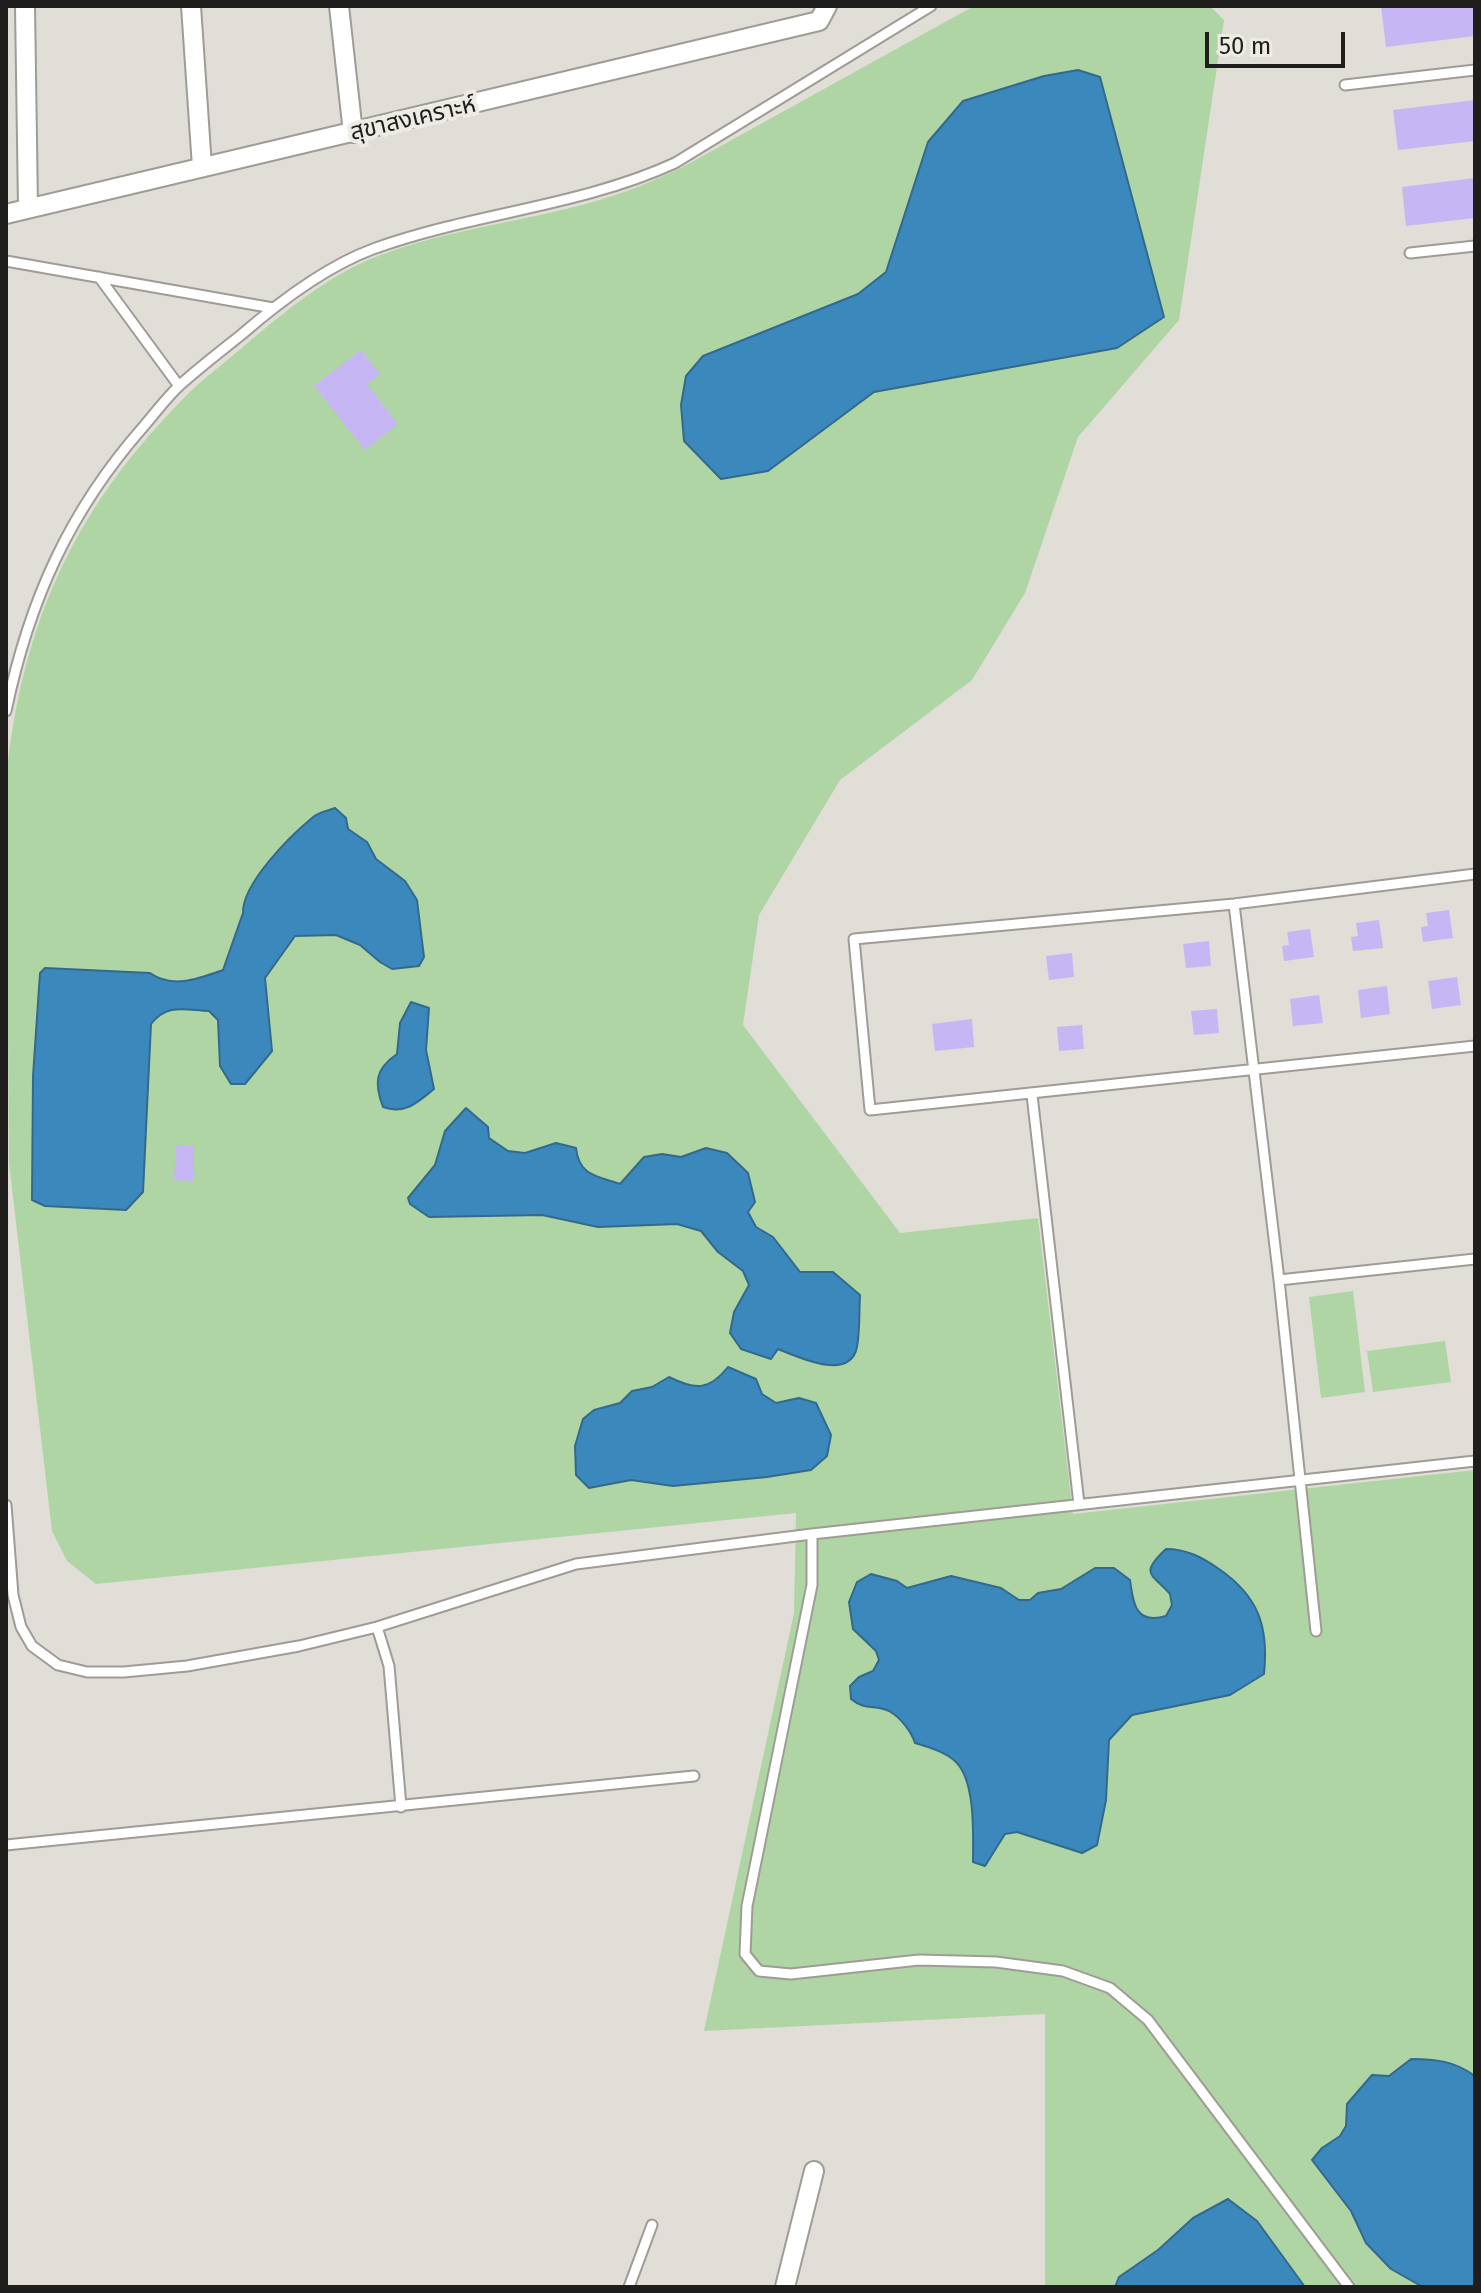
<!DOCTYPE html>
<html>
<head>
<meta charset="utf-8">
<style>
	body { margin:0 }
	#map { position:relative; width:1481px; height:2293px; overflow:hidden; background:#e0ded7; font-family:"Fira Sans",sans-serif }
	canvas { display:block }
	.frame { position:absolute; inset:0; border:8px solid #1f1e1c; pointer-events:none }
	.scale { position:absolute; left:1205px; top:32px; width:140px; height:36px; box-sizing:border-box; border:4px solid #1f1e1c; border-top:0; padding-left:10px; font-size:24px; line-height:28px; white-space:nowrap; color:#1f1e1c; -webkit-text-stroke:6px #eeebe5; paint-order:stroke }
</style>
</head>
<body>
<div id="map">
<canvas width="1481" height="2293"></canvas>
<div class="frame"></div>
<div class="scale">50 m</div>
</div>
<script>
const ctx = document.querySelector('canvas').getContext('2d');
ctx.lineJoin = 'round';
function paint(path, color) {
  ctx.fillStyle = color;
  ctx.fill(path, 'evenodd');
}
function strokePath(path, color, width, dash) {
  ctx.strokeStyle = color;
  ctx.lineWidth = width;
  ctx.lineCap = dash ? 'butt' : 'round';
  ctx.setLineDash(dash || []);
  ctx.stroke(path);
}
function drawText(font, color, halo, rows, align = 'center') {
  ctx.font = font + ' "Fira Sans","Noto Sans Thai",sans-serif';
  ctx.lineWidth = 8;
  ctx.setLineDash([]);
  ctx.textBaseline = 'middle';
  ctx.strokeStyle = halo;
  ctx.fillStyle = color;
  for (const [text, x, y, turn = 0] of rows) {
    ctx.save();
    ctx.translate(x, y);
    ctx.rotate((+turn || 0) * Math.PI / 180);
    ctx.textAlign = isNaN(turn) ? turn : align;
    if (halo) ctx.strokeText(text, 0, 0);
    ctx.fillText(text, 0, 0);
    ctx.restore();
  }
}
paint(new Path2D(`
	M974,6H1210L1224,20L1179,320L1078,437L1025,593L972,680L840,780L759,915L743,1025L900,1233L1038,1218L1073,1514L1475,1470V2287H1045V2014L704,2031L794,1613L796,1513L96,1584L67,1561L52,1531L9,1163L6,781C21,626 73,510 183,399C201,380 223,364 243,347C283,313 328,275 378,256C448,229 524,222 596,201C625,193 653,181 681,168Z
	M1353,1291L1365,1392L1321,1398L1309,1297Z
	M1445,1341L1451,1382L1373,1392L1367,1351Z`), '#afd5a4');
const water = new Path2D(`
	M1078,70L1100,77L1164,317L1117,348L874,392L768,471L721,479L684,441L681,405L686,376L703,356L858,294L886,272L928,142L963,101L1044,76Z
	M335,808L346,818L348,829L367,842L376,859L405,881L417,900L424,957L419,966L392,969L380,962L360,945L336,935L295,936L265,978L272,1051L245,1084H231L220,1066L218,1020L209,1011C185,1010 167,1003 151,1024L143,1192L126,1210L45,1206L32,1200L33,1076L40,973L45,968L150,973C173,989 198,979 223,970L243,913C242,884 290,836 312,818C318,812 328,811 335,808Z
	M411,1002L429,1008L426,1050L434,1089C418,1102 405,1115 383,1107C374,1083 375,1069 397,1054L400,1023Z
	M466,1108L488,1127L489,1138L508,1151L525,1153L556,1143L576,1148C579,1176 597,1176 620,1184L644,1157L662,1154L681,1157L706,1148L727,1153L748,1173L755,1202L748,1212L756,1227L773,1237L800,1272H833L860,1295C859,1312 860,1331 857,1347C850,1382 798,1357 778,1349L771,1359L741,1349L730,1333L734,1312L749,1285L743,1271L718,1252L701,1231L677,1224L598,1227L542,1215L429,1217L410,1204L408,1198L435,1165L445,1131Z
	M728,1367L756,1379L762,1394L776,1403L799,1398L816,1403L831,1435L827,1456L811,1470L767,1477L673,1486L631,1480L589,1488L576,1475L575,1446L583,1419L594,1410L620,1403L632,1391L652,1387L669,1377C695,1390 709,1391 728,1367Z
	M1166,1549C1186,1549 1202,1557 1219,1569C1258,1596 1269,1626 1264,1674L1230,1695L1132,1715L1109,1740L1106,1800L1097,1845L1082,1853L1017,1832L1005,1834L985,1866L973,1862C973,1836 976,1782 956,1762C946,1752 928,1747 915,1743C911,1731 901,1718 889,1711C876,1704 865,1711 851,1699L850,1686L859,1677L873,1671L879,1660L876,1651L853,1629L849,1602L857,1582L871,1574L897,1581L907,1588L951,1576L1001,1588L1019,1600H1030L1038,1593L1061,1589L1095,1568H1114L1130,1580C1133,1604 1136,1625 1166,1616L1172,1605L1170,1594C1153,1574 1138,1575 1166,1549Z
	M1411,2059C1435,2059 1455,2061 1475,2076V2287L1421,2286L1391,2269L1366,2243L1351,2211L1312,2160L1322,2148L1340,2136L1346,2126L1347,2104L1372,2075L1389,2076Z
	M1228,2199L1257,2221L1305,2287H1115L1119,2277L1158,2250L1193,2218Z`);
paint(water, '#3b89bc');
strokePath(water, '#33698c', 2);
paint(new Path2D(`
	M1381,6H1475V36L1386,47Z
	M1475,100V141L1398,150L1393,110Z
	M1475,178V218L1406,226L1402,187Z
	M361,350L380,374L367,384L398,424L365,450L314,386Z
	M1449,910L1453,938L1423,942L1421,927L1428,926L1426,913Z
	M1379,920L1383,948L1353,951L1351,937L1358,936L1356,923Z
	M1310,929L1314,957L1284,961L1282,946L1289,945L1287,932Z
	M1209,941L1211,966L1186,968L1183,944Z
	M1072,953L1074,977L1049,980L1046,956Z
	M1457,977L1461,1005L1432,1009L1428,981Z
	M1387,986L1390,1014L1361,1018L1358,990Z
	M1319,995L1323,1023L1293,1026L1290,999Z
	M1217,1009L1219,1033L1194,1035L1191,1011Z
	M972,1019L974,1047L935,1051L932,1024Z
	M1082,1025L1084,1049L1059,1051L1057,1027Z
	M176,1145L194,1146L193,1181L174,1180Z`), '#c6b7f4');
const lane = new Path2D(`
	M1345,85L1475,70
	M1410,253L1475,246
	M6,261L273,308
	M99,277L179,386
	M6,711C29,601 69,511 144,426C156,412 167,397 180,385C200,367 221,351 241,335C278,303 327,266 373,249C472,213 579,207 675,163L931,6
	M1475,874L1234,904L854,939L870,1110L1475,1046
	M1234,904L1279,1280L1316,1631
	M1032,1095L1079,1504
	M1279,1280L1475,1259
	M6,1505L13,1595L21,1627L32,1646L58,1665L87,1672H124L187,1666L299,1646L377,1627L576,1564L812,1534L1475,1461
	M812,1534V1585L747,1906L745,1954L759,1971L791,1974L919,1960L996,1962L1063,1971L1110,1988L1148,2020L1349,2287
	M377,1627L389,1666L401,1807
	M6,1845L694,1776
	M629,2287L652,2225`);
const street = new Path2D(`
	M25,6L28,208
	M191,6L202,167
	M339,6L353,133
	M6,214L819,21L827,6
	M785,2287L814,2171`);
strokePath(lane, '#9f9c96', 13);
strokePath(street, '#9f9c96', 22);
strokePath(lane, '#fff', 9);
strokePath(street, '#fff', 18);
drawText('24px', '#1f1e1c', '#eeebe5', [
	["สุขาสงเคราะห์",413,119,-13]
]);
</script>
</body>
</html>
